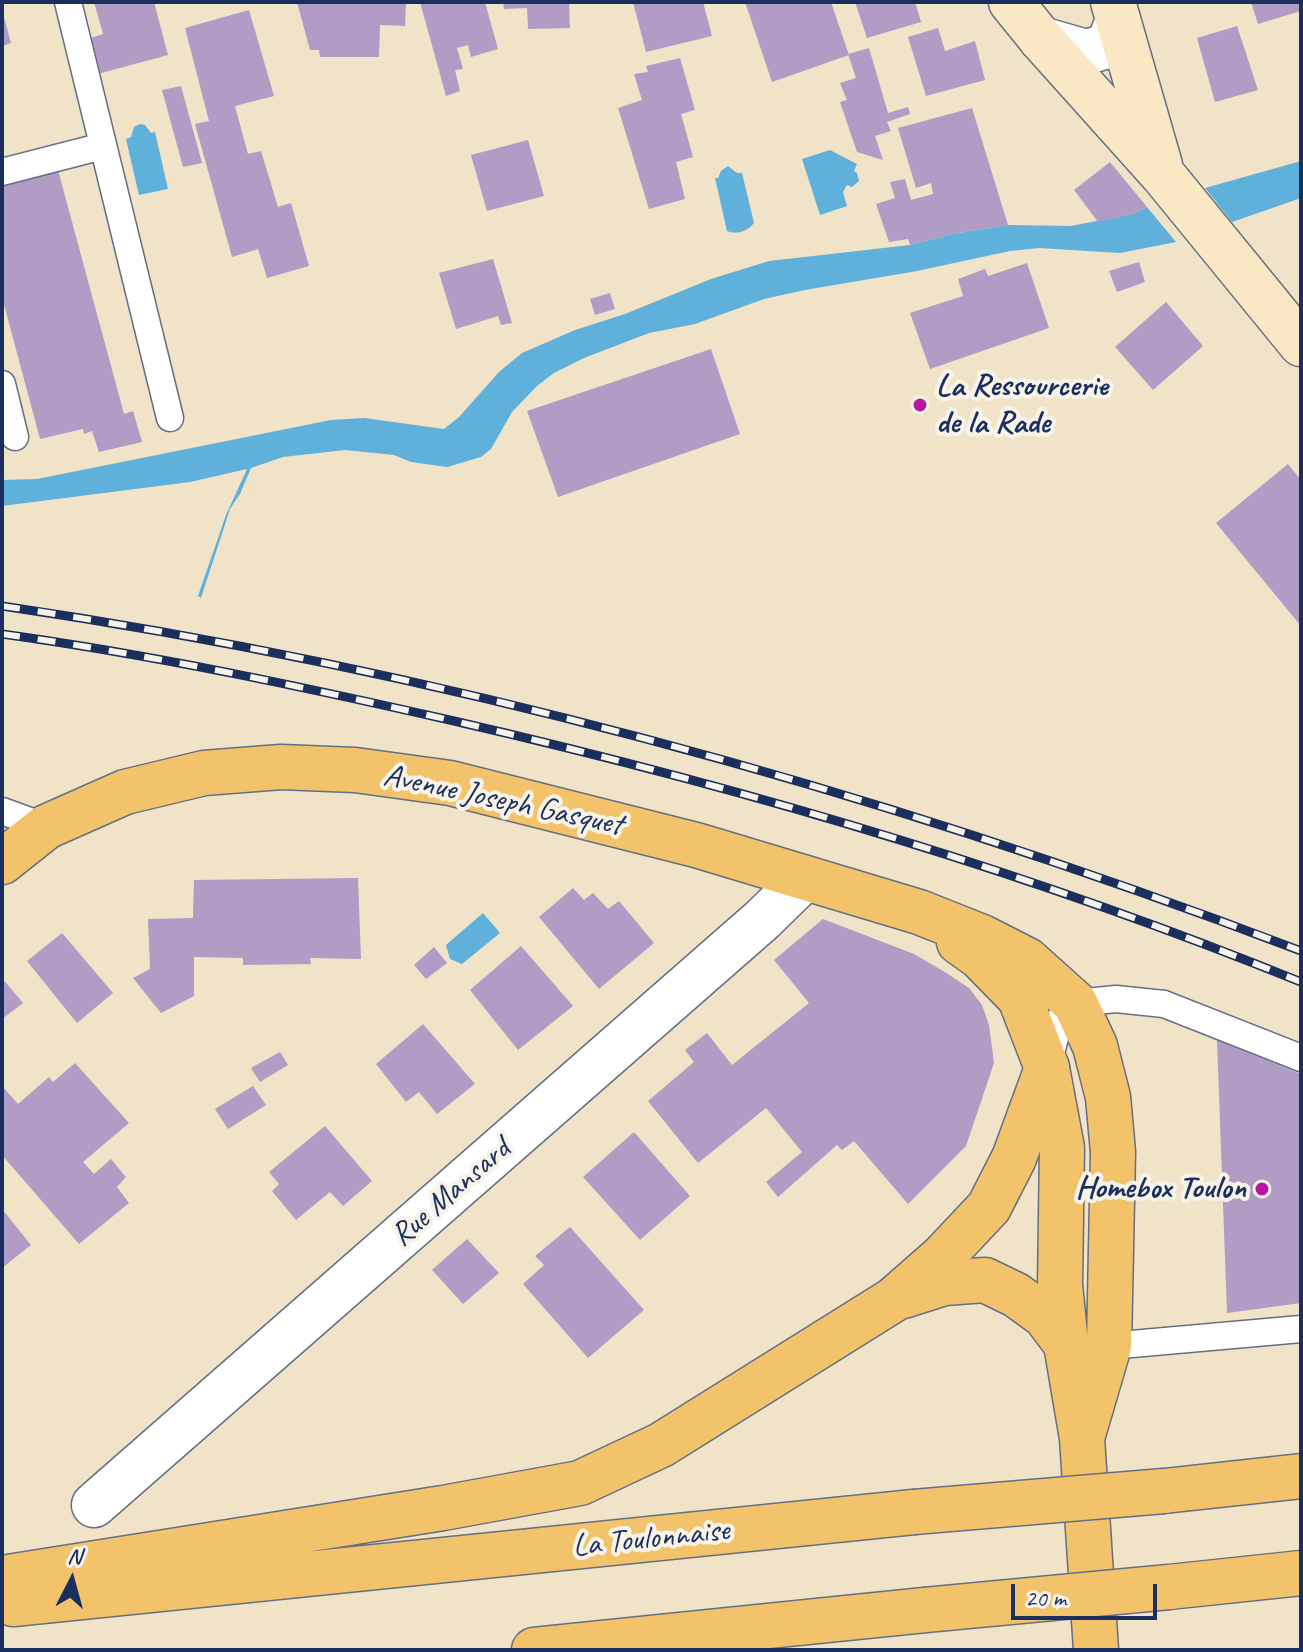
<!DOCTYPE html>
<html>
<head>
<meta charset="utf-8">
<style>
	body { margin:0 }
	#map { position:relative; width:1303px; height:1652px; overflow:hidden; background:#f0e3c7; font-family:Caveat,sans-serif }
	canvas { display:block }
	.frame { position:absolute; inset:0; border:4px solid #1b2f5e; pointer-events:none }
	.north { position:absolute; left:32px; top:1540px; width:80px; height:80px; -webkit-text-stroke:6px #f7f3e8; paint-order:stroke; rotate:6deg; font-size:22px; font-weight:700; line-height:32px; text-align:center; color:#1b2f5e }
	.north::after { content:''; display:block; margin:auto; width:28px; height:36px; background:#1b2f5e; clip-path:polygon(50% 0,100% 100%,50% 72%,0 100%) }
	.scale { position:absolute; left:1011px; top:1584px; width:146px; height:36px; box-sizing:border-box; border:4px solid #1b2f5e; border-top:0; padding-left:10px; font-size:24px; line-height:28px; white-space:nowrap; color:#1b2f5e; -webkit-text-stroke:6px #f7f3e8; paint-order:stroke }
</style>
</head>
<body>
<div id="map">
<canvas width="1303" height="1652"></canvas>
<div class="frame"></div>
<div class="north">N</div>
<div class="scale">20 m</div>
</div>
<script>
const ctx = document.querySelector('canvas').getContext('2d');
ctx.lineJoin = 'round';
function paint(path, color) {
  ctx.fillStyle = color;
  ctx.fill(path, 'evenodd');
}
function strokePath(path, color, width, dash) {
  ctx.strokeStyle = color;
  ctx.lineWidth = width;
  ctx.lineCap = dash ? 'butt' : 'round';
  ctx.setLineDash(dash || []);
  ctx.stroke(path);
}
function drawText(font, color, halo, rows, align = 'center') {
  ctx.font = font + ' Caveat,sans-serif';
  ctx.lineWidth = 8;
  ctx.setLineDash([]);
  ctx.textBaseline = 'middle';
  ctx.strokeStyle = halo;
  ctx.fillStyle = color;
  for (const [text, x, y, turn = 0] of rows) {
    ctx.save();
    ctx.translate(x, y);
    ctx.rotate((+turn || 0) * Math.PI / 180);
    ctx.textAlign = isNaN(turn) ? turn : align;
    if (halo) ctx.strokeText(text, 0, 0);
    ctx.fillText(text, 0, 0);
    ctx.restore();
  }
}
paint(new Path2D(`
	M140,124L145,125L151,133L155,132L168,189L139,195L126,139L131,137L134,127Z
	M830,150L857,164L854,171L857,173L859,181L852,187L847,185L843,192L847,206L820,215L802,159Z
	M1301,161V198L1232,222L1205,188Z
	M728,166L737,173H742L754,223C748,231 737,235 727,231L715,178H718L721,171Z
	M1147,207L1176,242L1120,253L1039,248L1010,251L917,271L805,290L764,299L695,324L649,333L584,358L554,373L537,386L512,412L491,449L481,457L447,467L411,462L394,455L345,450L283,457L251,468L240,494L230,509L201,598L198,596L226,515L247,469L190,482L2,506V480L37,479L331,420L364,418L444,429L459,417L499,372L522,353L575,330L625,314L711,279L769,261L910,245L952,234L1008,225L1071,226L1133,214Z
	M483,913L500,933L462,964L450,959L446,945Z`), '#5fb0da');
paint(new Path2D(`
	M94,2H154L168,55L94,75L84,40L103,34Z
	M297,2H406L405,26L380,25L379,57H320L319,50H310Z
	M420,2H485L498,49L471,57L468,45L457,48L463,69L455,70L460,91L446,96Z
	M503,2H569L570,28L528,29L527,8L504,9Z
	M633,2H703L712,36L646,52Z
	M745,2H831L849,55L772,82Z
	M855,2H915L921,22L867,38Z
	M1251,2H1301V11L1258,24Z
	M2,10L11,43L2,46Z
	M249,10L274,96L235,106L248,154L261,151L278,207L291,203L309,266L267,278L258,249L232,257L195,124L209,121L185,28Z
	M1237,26L1258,90L1215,102L1197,38Z
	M938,28L945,51L975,41L985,80L926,96L908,37Z
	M869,48L888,113L908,107L910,114L887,122L891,131L875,136L883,160L857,152L840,102L847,100L840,83L856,78L848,54Z
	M680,58L695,110L681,114L693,157L676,162L685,199L649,209L618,108L642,100L634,74L648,72L646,66Z
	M181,86L202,163L183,167L162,90Z
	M972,108L1008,225L952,234L910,245L908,239L889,242L876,204L895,198L890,182L905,179L911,200L933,194L931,183L916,188L898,128Z
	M528,140L544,196L487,211L471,155Z
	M1110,162L1147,207L1133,214L1098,222L1074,190Z
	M58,170L124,414L133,411L142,442L99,452L92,431L84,434L83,429L40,439L2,297V185Z
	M493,259L512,323L501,325L498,316L456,329L439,273Z
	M1139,262L1145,282L1117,292L1109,271Z
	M1027,263L1049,328L930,369L910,313L963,296L958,279L985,269L988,276Z
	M610,293L615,309L595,315L590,299Z
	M1166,302L1203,346L1153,390L1115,347Z
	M711,349L740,434L558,497L527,411Z
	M1288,464L1301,480V626L1216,523Z
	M358,878L361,959L310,958L311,964L243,965V958L194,957V996L161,1013L133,978L150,969L148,919L193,918L194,880Z
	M573,888L584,900L593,893L608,909L619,901L654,943L599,989L539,917Z
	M823,919L914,954L945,972L969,988L982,1005L989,1025L994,1063L966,1146L908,1204L854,1141L842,1150L837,1145L778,1197L766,1182L802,1152L766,1108L698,1163L648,1101L694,1062L685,1050L707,1033L732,1065L809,1003L774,960Z
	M62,933L113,993L77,1023L27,961Z
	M521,946L573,1006L518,1050L470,990Z
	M434,947L447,963L426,979L414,965Z
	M2,978L23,1003L2,1019Z
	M423,1024L475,1084L437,1114L419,1092L406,1102L376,1064Z
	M1217,1040L1301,1074V1303L1227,1313Z
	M280,1052L288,1065L260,1082L251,1068Z
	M75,1063L129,1123L83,1162L94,1174L111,1159L126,1177L117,1187L129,1203L79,1244L2,1155V1086L18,1104L49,1077L53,1082Z
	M253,1086L266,1105L228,1129L215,1109Z
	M325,1126L372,1181L343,1206L330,1192L296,1220L272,1191L279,1184L269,1172Z
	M634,1132L690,1196L640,1240L583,1177Z
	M2,1209L31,1245L2,1268Z
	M570,1227L644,1310L588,1358L523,1284L544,1265L535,1256Z
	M467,1239L499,1273L463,1304L432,1270Z`), '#b09cc5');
const service = new Path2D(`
	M68,2L170,418
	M2,172L103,146
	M2,384L15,437
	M2,811L46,827
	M1048,1064L1060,1019L1075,1003L1116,999L1164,1004L1301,1058
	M1109,1346L1301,1329`);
const minor = new Path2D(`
	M1041,39L1086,52L1108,46L1118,20
	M94,1505L762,920L805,878`);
const secondary = new Path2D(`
	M1011,2L1041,39L1163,175L1301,344
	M1113,2L1160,165`);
const primary = new Path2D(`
	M2,862L46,827L125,792L204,773L281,767L355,770L450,783L696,845L919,912L982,937L1027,960L1075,1003L1095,1046L1108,1097L1113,1152L1109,1346L1082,1438
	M959,942L980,957L1020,998L1047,1068L1062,1148L1060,1285L1066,1344L1082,1438L1096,1650`);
const motorway = new Path2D(`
	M903,1296L944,1283L985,1280L1016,1295L1045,1316L1066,1344
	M1164,1491L1301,1476
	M2,1578L443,1508L580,1483L661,1445L893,1300L942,1257L989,1207L1014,1158L1047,1068
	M1169,1587L1301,1573
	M13,1604L914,1512
	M534,1650L925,1610`);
strokePath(service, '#666e83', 29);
strokePath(minor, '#666e83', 47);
strokePath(secondary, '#666e83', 47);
strokePath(primary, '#666e83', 47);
strokePath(motorway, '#666e83', 47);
strokePath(service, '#fff', 26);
strokePath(minor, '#fff', 44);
strokePath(secondary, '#fae7c3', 44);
strokePath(primary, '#f2c36a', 44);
strokePath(motorway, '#f2c36a', 44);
const rail = new Path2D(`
	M2,606C447,671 881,791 1301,951
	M2,634C154,655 304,687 454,721C742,787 1027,871 1301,982`);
strokePath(rail, '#1b2f5e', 9);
strokePath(rail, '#f7f3e8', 6, [18]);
const motorwayBridge = new Path2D(`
	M914,1512L1164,1491
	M925,1610L1169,1587`);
strokePath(motorwayBridge, '#666e83', 47, []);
strokePath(motorwayBridge, '#f2c36a', 44);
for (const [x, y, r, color] of [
	[920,405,8,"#b5179e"],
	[1262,1189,8,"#b5179e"]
]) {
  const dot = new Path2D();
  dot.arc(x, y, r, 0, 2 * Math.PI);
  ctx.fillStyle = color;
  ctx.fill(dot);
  strokePath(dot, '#f7f3e8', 3);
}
drawText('bold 32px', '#1b2f5e', '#f7f3e8', [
	["La Ressourcerie",936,387],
	["de la Rade",936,424],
	["Homebox Toulon",1246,1189,"right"]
], 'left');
drawText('32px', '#1b2f5e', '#f7f3e8', [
	["Avenue Joseph Gasquet",503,801,12],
	["Rue Mansard",451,1193,-41],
	["La Toulonnaise",651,1539,-6]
]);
</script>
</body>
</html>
